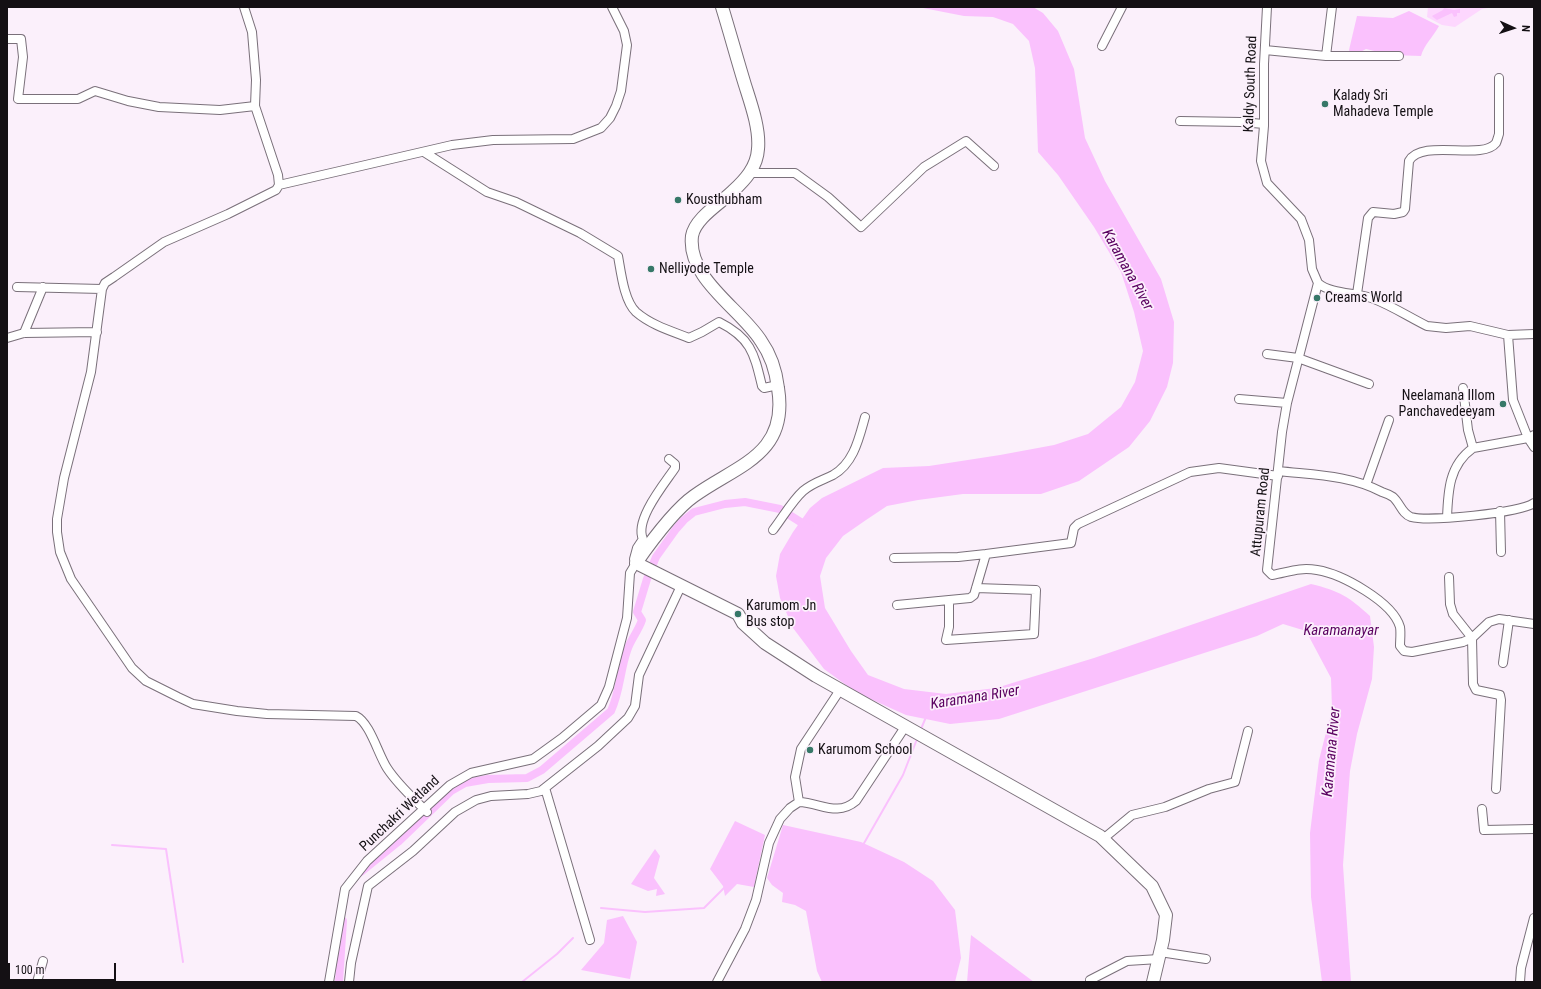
<!DOCTYPE html>
<html>
<head>
<meta charset="utf-8">
<style>
	body { margin:0 }
	#map { position:relative; width:1541px; height:989px; overflow:hidden; background:#fbf0fb; font-family:"Roboto Condensed",sans-serif }
	canvas { display:block }
	.frame { position:absolute; inset:0; border:8px solid #141014; pointer-events:none }
	.north { position:absolute; left:1493px; top:8px; width:40px; height:40px; -webkit-text-stroke:3px #fbf0fb; paint-order:stroke; rotate:93deg; font-size:11px; font-weight:700; line-height:16px; text-align:center; color:#141014 }
	.north::after { content:''; display:block; margin:auto; width:14px; height:18px; background:#141014; clip-path:polygon(50% 0,100% 100%,50% 72%,0 100%) }
	.scale { position:absolute; left:8px; top:963px; width:108px; height:18px; box-sizing:border-box; border:2px solid #141014; border-top:0; padding-left:5px; font-size:12px; line-height:14px; white-space:nowrap; color:#141014; -webkit-text-stroke:3px #fbf0fb; paint-order:stroke }
</style>
</head>
<body>
<div id="map">
<canvas width="1541" height="989"></canvas>
<div class="frame"></div>
<div class="north">N</div>
<div class="scale">100 m</div>
</div>
<script>
const ctx = document.querySelector('canvas').getContext('2d');
ctx.lineJoin = 'round';
function paint(path, color) {
  ctx.fillStyle = color;
  ctx.fill(path, 'evenodd');
}
function strokePath(path, color, width, dash) {
  ctx.strokeStyle = color;
  ctx.lineWidth = width;
  ctx.lineCap = dash ? 'butt' : 'round';
  ctx.setLineDash(dash || []);
  ctx.stroke(path);
}
function drawText(font, color, halo, rows, align = 'center') {
  ctx.font = font + ' "Roboto Condensed",sans-serif';
  ctx.lineWidth = 3.5;
  ctx.setLineDash([]);
  ctx.textBaseline = 'middle';
  ctx.strokeStyle = halo;
  ctx.fillStyle = color;
  for (const [text, x, y, turn = 0] of rows) {
    ctx.save();
    ctx.translate(x, y);
    ctx.rotate((+turn || 0) * Math.PI / 180);
    ctx.textAlign = isNaN(turn) ? turn : align;
    if (halo) ctx.strokeText(text, 0, 0);
    ctx.fillText(text, 0, 0);
    ctx.restore();
  }
}
paint(new Path2D(`
	M1428,7H1494L1482,9L1455,27L1442,25L1427,17Z`), '#fdd7fe');
paint(new Path2D(`
	M918,7H1033L1043,13L1058,31L1074,69L1085,138L1105,181L1161,279L1174,322L1173,363L1167,387L1150,421L1129,447L1079,481L1041,494H963L918,500L887,506L866,520L843,536L826,558L820,576L825,608L851,651L868,675L904,689L946,694L996,688L1094,658L1311,584C1340,591 1349,597 1370,616L1374,647L1372,679L1357,734L1350,771L1343,865L1351,982H1322L1311,897L1310,833L1319,760L1332,709L1331,678L1306,631L1283,624L1257,636L999,719L950,724L906,715L857,693L824,669L793,628L780,598L776,576L780,554L793,532L810,508L822,498L883,468L929,466L1000,455L1054,445L1088,434L1121,407L1135,382L1143,351L1134,312L1121,272L1094,227L1058,175L1038,152L1035,68L1029,41L1013,24L993,17L964,16Z
	M1444,8L1454,10L1460,9V13H1457V16L1454,17L1452,13L1437,20L1433,17L1432,16L1443,10Z
	M1409,11L1439,26C1433,37 1424,45 1421,56L1391,55L1366,49L1351,57L1349,50L1357,16L1393,18Z
	M735,821L765,835L754,887L737,884L725,896L723,886L710,869Z
	M783,825L861,842L904,862L933,881L955,910L961,958L955,982H822L817,971L806,911L795,905L782,902L783,893L772,885L767,878Z
	M655,849L660,856L654,878L665,894L656,896L657,889L648,891L631,884Z
	M623,916L637,942L630,979L581,970L604,943L607,920Z
	M971,935L1034,982H967Z`), '#fac1fd');
strokePath(new Path2D(`
	M921,729L926,717
	M112,845L166,849L183,962
	M863,845L903,775L917,739
	M601,908L645,912L704,908L724,888
	M522,982L557,954L573,938`), '#fac1fd', 2);
strokePath(new Path2D(`
	M361,872L398,842L451,791L465,783L488,779L527,778L542,770L611,711C620,692 620,671 627,651C630,640 638,632 642,620L637,612L647,579L656,557L676,529L684,520L694,512L725,504L745,502L780,509L810,528
	M339,982L343,921`), '#fac1fd', 8);
const street = new Path2D(`
	M244,7L252,32L256,80L255,106L278,175L279,185L276,190L228,214L164,242L114,277L105,283L102,289L91,372L64,478L57,519V532L60,552L71,579L132,668L146,681L178,697L193,704L237,711L267,714L356,716C370,723 378,754 387,768C398,785 413,798 427,812
	M1267,7L1264,64V126L1261,161L1267,183L1301,219L1309,240L1312,269L1318,283C1332,295 1357,292 1374,299C1392,306 1409,317 1427,326L1446,328L1470,326L1508,335L1534,334
	M7,39H21L23,57L18,99H78L95,91L128,101L159,107L220,110L255,106
	M1102,46L1122,7
	M1265,50L1326,56H1399
	M1326,56L1332,7
	M1180,121L1241,122L1264,124
	M424,152L487,192L516,202L580,233L618,256C621,272 624,301 636,312C651,325 671,331 689,338L702,332L719,322C751,338 754,353 762,386L764,388L778,385
	M751,173H795L828,197L861,227L924,167L966,141L994,166
	M279,185L452,145L493,140L573,139L601,128L610,118L616,106L621,91L627,45L624,31L612,7
	M1318,283L1287,403L1282,432L1267,570L1272,575C1289,572 1299,567 1317,570C1342,574 1393,602 1400,627C1401,633 1400,640 1400,646L1404,651L1412,652L1463,642L1472,638L1489,622L1499,619L1534,624
	M17,287L102,289
	M1357,294L1368,218L1373,212L1394,214L1403,212L1405,209L1409,161C1422,138 1482,161 1496,143C1497,141 1498,137 1499,134V78
	M24,333L43,287
	M1508,335L1513,400L1528,438L1534,435
	M7,338L24,333L97,332
	M1267,354L1298,358L1369,384
	M1463,388L1468,430L1473,448L1528,438L1534,447
	M1239,399L1287,403
	M1279,471C1314,475 1350,475 1382,492C1385,493 1390,495 1393,497C1400,503 1402,514 1411,517C1429,522 1519,513 1534,503
	M1366,485L1389,420
	M1500,511L1501,552
	M1447,518C1448,491 1449,465 1473,448
	M773,530C783,517 792,501 803,491C812,483 823,480 833,475C854,463 859,438 865,417
	M894,558L958,557L986,554
	M1449,577L1450,604L1453,614L1472,638L1473,684L1476,690L1500,695L1501,700L1496,789
	M949,600V627L946,640L1034,634L1036,590L976,588
	M897,605L970,598L974,595L986,554L1071,543L1074,528L1078,524L1190,472L1219,468L1278,476
	M1503,663L1509,620
	M545,788L590,940
	M799,802L795,777L801,749L840,690
	M1482,809L1484,830L1534,829
	M1103,839L1132,815L1165,807L1209,789L1235,782L1248,731
	M1160,952L1206,959
	M1090,980L1127,961L1159,959
	M37,982L43,961
	M329,982L345,889L367,861L450,785L471,773L533,759L562,738L601,705L609,687L627,618L630,573L636,563L634,559L637,548L643,539C634,520 665,483 675,468V464L669,459
	M349,982L351,963L368,886L413,851L455,812L476,800L491,796L528,794L541,791L598,746L628,718L635,706L639,675L681,586
	M717,982L745,929L756,900L769,843L780,819L790,808L799,802C821,803 837,817 856,801L905,727
	M1520,982L1521,968L1534,918`);
const secondary = new Path2D(`
	M722,7C730,33 737,59 745,85C751,104 760,129 758,149C757,167 745,180 733,191C721,203 695,218 692,236C687,279 741,309 761,341C771,355 776,371 778,388C789,455 737,465 694,496C674,510 650,543 636,563L738,614L743,623L765,643L816,676L1100,836L1152,886L1166,915L1163,940L1153,982`);
strokePath(street, '#7a707a', 10);
strokePath(secondary, '#7a707a', 14);
strokePath(street, '#fff', 8);
strokePath(secondary, '#fff', 12);
for (const [x, y, r, color] of [
	[1325,104,4,"#367868"],
	[678,200,4,"#367868"],
	[651,269,4,"#367868"],
	[1317,298,4,"#367868"],
	[1503,404,4,"#367868"],
	[738,614,4,"#367868"],
	[810,750,4,"#367868"]
]) {
  const dot = new Path2D();
  dot.arc(x, y, r, 0, 2 * Math.PI);
  ctx.fillStyle = color;
  ctx.fill(dot);
  strokePath(dot, '#fbf0fb', 1.5);
}
drawText('14px', '#141014', '#fbf0fb', [
	["Kaldy South Road",1251,84,-88],
	["Attupuram Road",1261,512,-84],
	["Punchakri Wetland",400,814,-43]
]);
drawText('14px', '#141014', '#fbf0fb', [
	["Kalady Sri",1333,96],
	["Mahadeva Temple",1333,112],
	["Kousthubham",686,200],
	["Nelliyode Temple",659,269],
	["Creams World",1325,298],
	["Neelamana Illom",1495,396,"right"],
	["Panchavedeeyam",1495,412,"right"],
	["Karumom Jn",746,606],
	["Bus stop",746,622],
	["Karumom School",818,750]
], 'left');
drawText('italic 15px', '#5a0060', '#fbf0fb', [
	["Karamana River",1127,270,61],
	["Karamanayar",1341,631],
	["Karamana River",975,698,-9],
	["Karamana River",1332,752,-85]
]);
</script>
</body>
</html>
